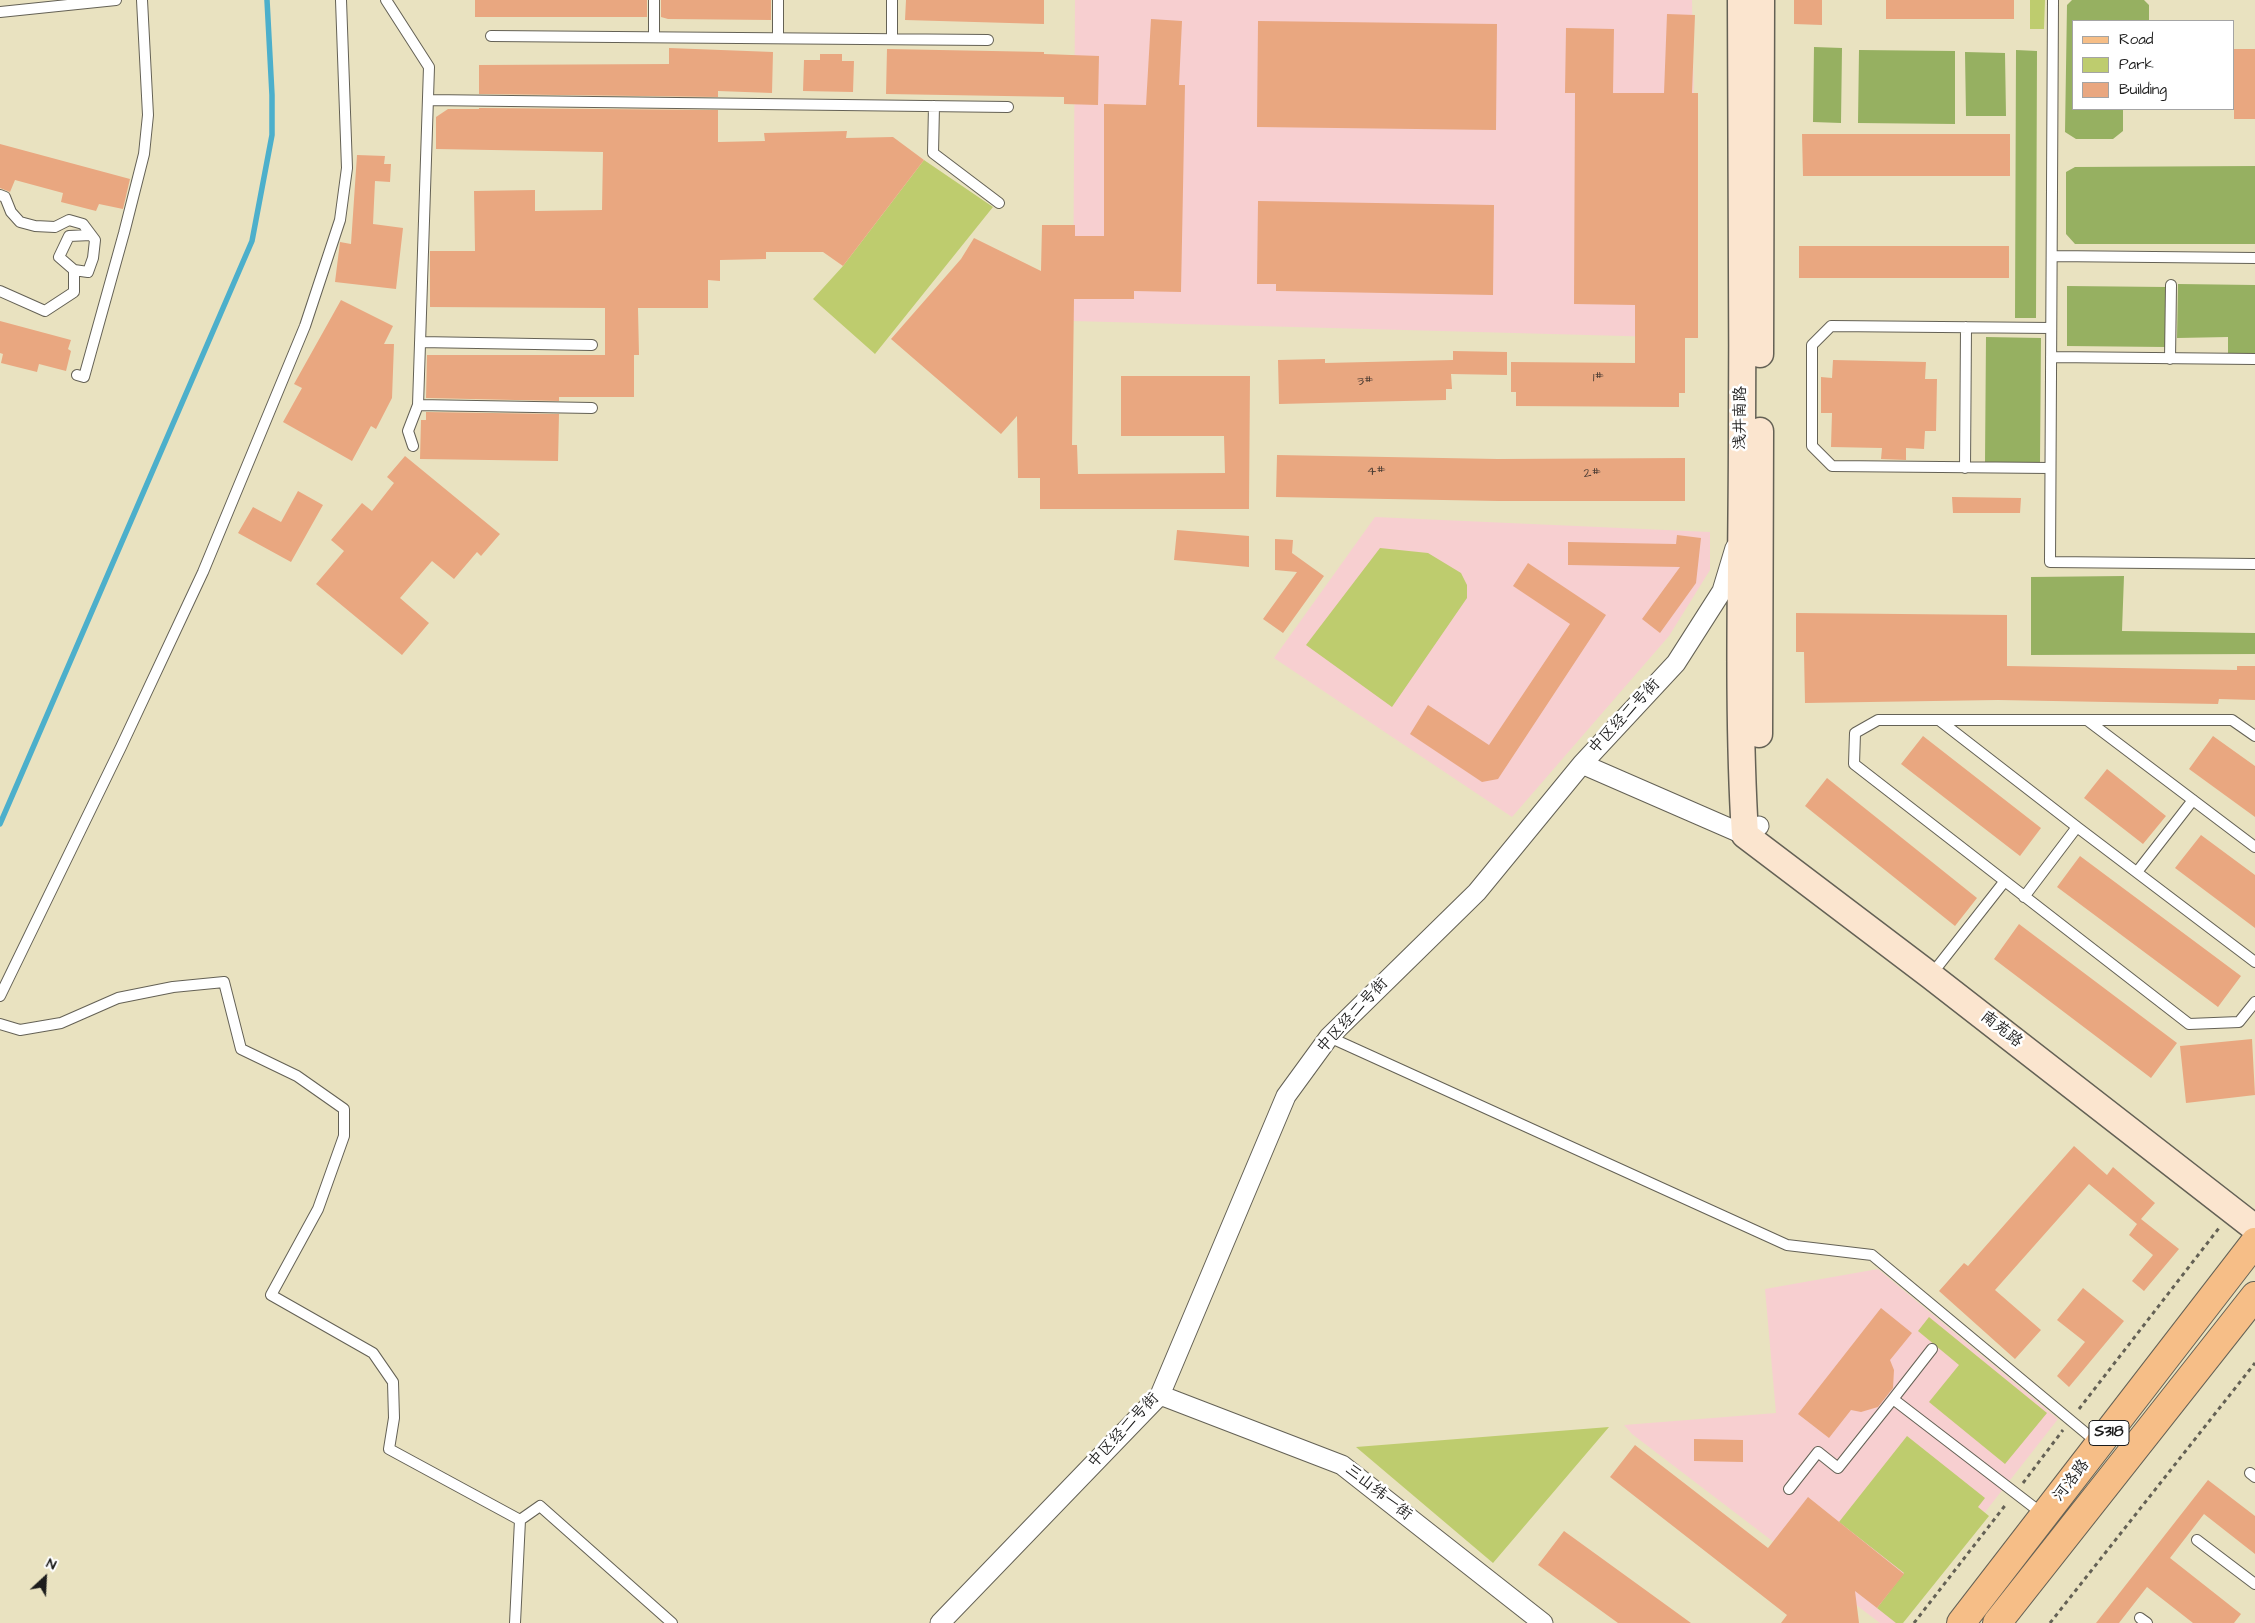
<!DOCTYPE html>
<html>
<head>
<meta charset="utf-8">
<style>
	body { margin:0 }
	#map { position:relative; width:2255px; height:1623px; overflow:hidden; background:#e9e2c0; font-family:"Architects Daughter",sans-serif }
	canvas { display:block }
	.legend { position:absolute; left:2072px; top:20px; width:162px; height:90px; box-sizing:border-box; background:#fff; border:1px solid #a4a4a4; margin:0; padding:6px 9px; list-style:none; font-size:15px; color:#1c1c1c }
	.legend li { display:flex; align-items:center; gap:10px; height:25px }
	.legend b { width:25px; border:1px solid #a4a4a4 }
	.north { position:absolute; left:20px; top:1553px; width:50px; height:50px; -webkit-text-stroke:4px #fff; paint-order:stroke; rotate:25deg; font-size:14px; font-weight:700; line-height:20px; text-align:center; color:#1c1c1c }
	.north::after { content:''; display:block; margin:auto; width:18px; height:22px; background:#1c1c1c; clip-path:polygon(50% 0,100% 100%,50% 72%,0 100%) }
</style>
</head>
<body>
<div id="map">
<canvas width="2255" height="1623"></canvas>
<ul class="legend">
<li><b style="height:6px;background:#f6be87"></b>Road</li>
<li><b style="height:14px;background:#becc6e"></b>Park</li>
<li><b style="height:14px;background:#e9a780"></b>Building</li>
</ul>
<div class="north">N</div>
</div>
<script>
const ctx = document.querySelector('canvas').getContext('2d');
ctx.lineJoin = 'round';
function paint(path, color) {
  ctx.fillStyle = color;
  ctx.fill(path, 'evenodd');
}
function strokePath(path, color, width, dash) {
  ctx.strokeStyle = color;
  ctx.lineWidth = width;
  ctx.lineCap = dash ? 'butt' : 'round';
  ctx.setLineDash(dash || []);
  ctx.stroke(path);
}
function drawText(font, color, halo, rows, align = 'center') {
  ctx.font = font + ' "Architects Daughter","LXGW WenKai TC",sans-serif';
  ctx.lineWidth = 5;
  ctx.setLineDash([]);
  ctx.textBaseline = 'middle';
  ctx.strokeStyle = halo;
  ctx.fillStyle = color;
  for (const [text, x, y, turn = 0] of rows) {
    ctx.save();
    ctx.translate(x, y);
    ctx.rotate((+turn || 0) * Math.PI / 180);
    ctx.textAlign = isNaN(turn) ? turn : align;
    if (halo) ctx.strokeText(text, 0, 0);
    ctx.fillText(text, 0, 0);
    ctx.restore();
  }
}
paint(new Path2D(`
	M1075,0H1692L1698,338L1073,321Z
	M1375,517L1710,532V570L1669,636L1512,817L1274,658Z
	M1878,1269L2058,1419L1898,1623H1880L1872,1617L1632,1434L1624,1425L1776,1413L1765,1289Z`), '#f7cfd0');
paint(new Path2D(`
	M2030,0H2045L2044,29H2030Z
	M924,160L993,207L875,354L813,299L843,266Z
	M1380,548L1428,553L1461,573L1467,585V598L1392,707L1306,645Z
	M1929,1317L2047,1413L2005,1464L1929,1402L1959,1365L1918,1331Z
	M1609,1427L1493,1563L1356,1447Z
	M1907,1436L1985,1498L1978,1507L1989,1516L1903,1623H1896L1877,1608L1904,1573L1839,1522Z`), '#becc6e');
paint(new Path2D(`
	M2072,0H2144L2149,5V21H2074V109H2123V131L2113,139H2076L2065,132L2067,5Z
	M1814,47L1842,48L1841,123L1813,122Z
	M1859,50L1955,51V124L1858,123Z
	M2016,50L2037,51L2036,318H2015Z
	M1965,52L2005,53L2006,116H1966Z
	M2255,166V244H2075L2066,234V172L2075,167Z
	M2178,284L2255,285V353H2228V337L2177,338Z
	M2067,286L2166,287L2165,347L2067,346Z
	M1986,337L2041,338L2040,462H1985Z
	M2124,576L2122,631L2255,633V654L2031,655V577Z`), '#96b061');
strokePath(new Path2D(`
	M0,824L252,241L272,135V95L267,0`), '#4cafcb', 5.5);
paint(new Path2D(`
	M475,0H647V17H475Z
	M661,0H771V20L668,19L661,17Z
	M906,0H1044V24L905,20Z
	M1794,0H1822V25L1794,24Z
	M1886,0H2014V19H1886Z
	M1667,14L1695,15L1692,93H1698V338H1685V393H1679V407L1516,406V392H1511V362L1635,363V305L1574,304L1575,93H1565L1566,28L1614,29L1613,93H1664Z
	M1151,19L1182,21L1179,85H1185L1181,292L1134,291V299H1074L1072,445H1077L1078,474L1225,473L1224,436H1121V376H1250L1249,509H1040V478H1018L1017,416L1001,434L891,339L961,259L974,238L1041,271L1042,225H1075V236H1104V104L1146,105Z
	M1258,21L1497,24L1496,130L1257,127Z
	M669,48L773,52L772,93L718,91V97L479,94V65L669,64Z
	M887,49L1044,52V54L1099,56L1098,105L1064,104V97L886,94Z
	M2234,49H2255V119H2234Z
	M820,54H842V61H854L853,92L803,91L804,60H820Z
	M479,108L718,110V142L765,141L764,133L847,131L846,138L893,137L924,160L843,266L823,252H766V259L720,260V281L708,280V308H638L639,355H634V397H559V401L426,398L427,355H605V308L430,307V251H475L474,191L535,190V211L602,210L603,152L436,149V117L448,109H479Z
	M1802,134H2010V176H1803Z
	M0,144L130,179L123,209L99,204L96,211L61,202L63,193L15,180L10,192L0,188Z
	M357,155L385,156L384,164H391L390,182L375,181L373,224L403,228L396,289L335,282L340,242L351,244Z
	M1258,201L1494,205L1493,295L1276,291V284H1257Z
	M1799,246H2009V278H1799Z
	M341,300L393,326L384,344H394L392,398L376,429L371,426L352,461L283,422L302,388L294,384Z
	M0,321L71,340L68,349L71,351L66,371L39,364L37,372L1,363L3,354L0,353Z
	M1453,351L1507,352V375L1451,374L1452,389H1446V400L1279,404L1278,360L1325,359V363L1453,360Z
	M1833,360L1926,362L1925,379H1937L1936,431H1925L1924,449L1906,448V460L1881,459L1882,448L1831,447L1832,413H1821V377L1832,378Z
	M426,412L559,414L558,461L420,459L421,420H426Z
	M1277,455L1498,459L1685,458V501H1499L1276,497Z
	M405,456L500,534L481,556L477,552L454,579L432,561L400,598L429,623L402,655L316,584L344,551L331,540L362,503L372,511L394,483L387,477Z
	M298,491L323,505L291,562L238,533L253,507L281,522Z
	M1952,497L2021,498L2020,513H1953Z
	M1177,530L1249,536V567L1174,560Z
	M1677,535L1701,538L1696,583L1660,633L1642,619L1680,567L1568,565V542L1676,544Z
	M1275,539L1293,540L1292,553L1324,576L1283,633L1263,619L1297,572L1275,570Z
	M1528,563L1606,615L1498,779L1482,782L1410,734L1428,705L1489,745L1570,624L1513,586Z
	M1796,613L2007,615V666L2237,670V666H2255V700L2219,699L2218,704L1998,700L1805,703L1804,652H1796Z
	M1923,736L2041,828L2020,856L1901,764Z
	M2213,736L2255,766V817L2189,769Z
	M2107,769L2166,816L2143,844L2084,798Z
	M1827,778L1977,898L1955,926L1805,806Z
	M2201,835L2255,875V928L2175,868Z
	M2080,856L2241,976L2218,1007L2057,887Z
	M2019,924L2177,1043L2151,1078L1994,959Z
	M2252,1039L2255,1095L2186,1103L2180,1046Z
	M2074,1146L2107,1175L2113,1167L2155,1203L2141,1219L2179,1249L2144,1291L2132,1281L2153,1255L2129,1235L2137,1224L2089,1184L1995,1290L2041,1330L2015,1359L1939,1291L1964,1263L1968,1266Z
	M2083,1288L2124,1321L2069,1387L2057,1376L2085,1342L2057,1320Z
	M1881,1308L1912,1333L1890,1360L1894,1370L1893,1388L1878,1407L1861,1412L1851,1410L1829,1438L1798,1414Z
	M1694,1439L1743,1440V1462L1694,1461Z
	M1635,1445L1768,1548L1808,1497L1904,1574L1877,1608L1855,1591L1859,1623H1781L1787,1615L1610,1477Z
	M2208,1480L2255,1516V1554L2204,1514L2170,1558L2241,1614L2234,1623H2193L2147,1587L2119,1623H2096Z
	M1564,1531L1691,1623H1618L1538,1565Z`), '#e9a780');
const lane = new Path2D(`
	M386,0L429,67L418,405L408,431L413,446
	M654,0V37
	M2053,0L2050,562L2255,564
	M0,12L116,0
	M491,36L988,40
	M778,38V0
	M892,39V0
	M428,100L1008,107
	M934,106L933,153L999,203
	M0,195L5,197L11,212L20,222L35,226L55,227L69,220L83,224L95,240L93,258L88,272L74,270L59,257L69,236L91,235
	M2052,256L2255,258
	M0,291L45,311L74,292V270
	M420,342L592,345
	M2051,357L2255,359
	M2170,359L2171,285
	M77,375L84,377L124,233L144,154L148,115L142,0
	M418,405L592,408
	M1965,468L1966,327
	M2050,468L1832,466L1812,446V345L1831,326L2051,328
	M1939,720L2077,827
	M2087,720L2255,847
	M2255,736L2232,720H1878L1855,733L1854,764L2189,1024L2239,1022L2255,1002
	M2137,872L2193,800
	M2024,897L2077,827L2255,962
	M1931,975L2004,882
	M0,996L121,747L203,572L305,326L340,220L347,168L341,0
	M0,1024L20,1030L61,1023L118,998L173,987L224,982L241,1049L297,1076L344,1109V1136L318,1209L271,1295L373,1353L393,1382L394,1418L389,1449L520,1520
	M1329,1037L1787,1245L1872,1255L2099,1444
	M1932,1349L1893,1399L2044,1515
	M2250,1473L2255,1477
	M1789,1489L1818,1452L1838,1468L1893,1399
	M2197,1540L2255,1584
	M2140,1618L2147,1623
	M515,1623L520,1520L540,1506L672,1623`);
const street = new Path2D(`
	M1582,764L1745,835L1759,826
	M1160,1395L1342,1465L1543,1623
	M940,1623L1160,1395L1286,1096L1329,1037L1477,892L1582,764L1676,663L1722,591L1735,548`);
const secondary = new Path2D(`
	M1741,0C1741,144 1743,288 1742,432C1742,567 1737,701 1745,835L1931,976L2255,1228
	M1760,354L1761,0
	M1759,734L1760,431`);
const primary = new Path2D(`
	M1961,1623L2255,1242
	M1997,1623L2255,1296`);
strokePath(lane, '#646155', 12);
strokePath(street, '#646155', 21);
strokePath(secondary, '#646155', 29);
strokePath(primary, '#646155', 30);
strokePath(new Path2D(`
	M2079,1409L2219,1228
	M2023,1483L2063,1430
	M1914,1623L2007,1503
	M2050,1623L2255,1363`), '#646155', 3, [4, 4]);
strokePath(lane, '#fff', 10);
strokePath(street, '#fff', 19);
strokePath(secondary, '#fbe5cf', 26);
strokePath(primary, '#f6be87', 28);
drawText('14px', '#4f3f35', null, [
	["1#",1598,378],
	["3#",1365,382],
	["4#",1376,472],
	["2#",1592,474]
]);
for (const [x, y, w] of [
	[2109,1433,40]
]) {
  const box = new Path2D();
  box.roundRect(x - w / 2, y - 12.5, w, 25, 4);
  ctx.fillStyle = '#fff';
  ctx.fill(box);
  strokePath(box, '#1c1c1c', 1);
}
drawText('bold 15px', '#1c1c1c', null, [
	["S318",2109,1433]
]);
drawText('16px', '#1c1c1c', '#fff', [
	["浅井南路",1742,418,-90],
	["中区经二号街",1625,717,-47],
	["中区经二号街",1353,1016,-47],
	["南苑路",2001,1030,38],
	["中区经二号街",1124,1431,-47],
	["河洛路",2072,1481,-52],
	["三山纬一街",1378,1493,38]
]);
</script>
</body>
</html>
